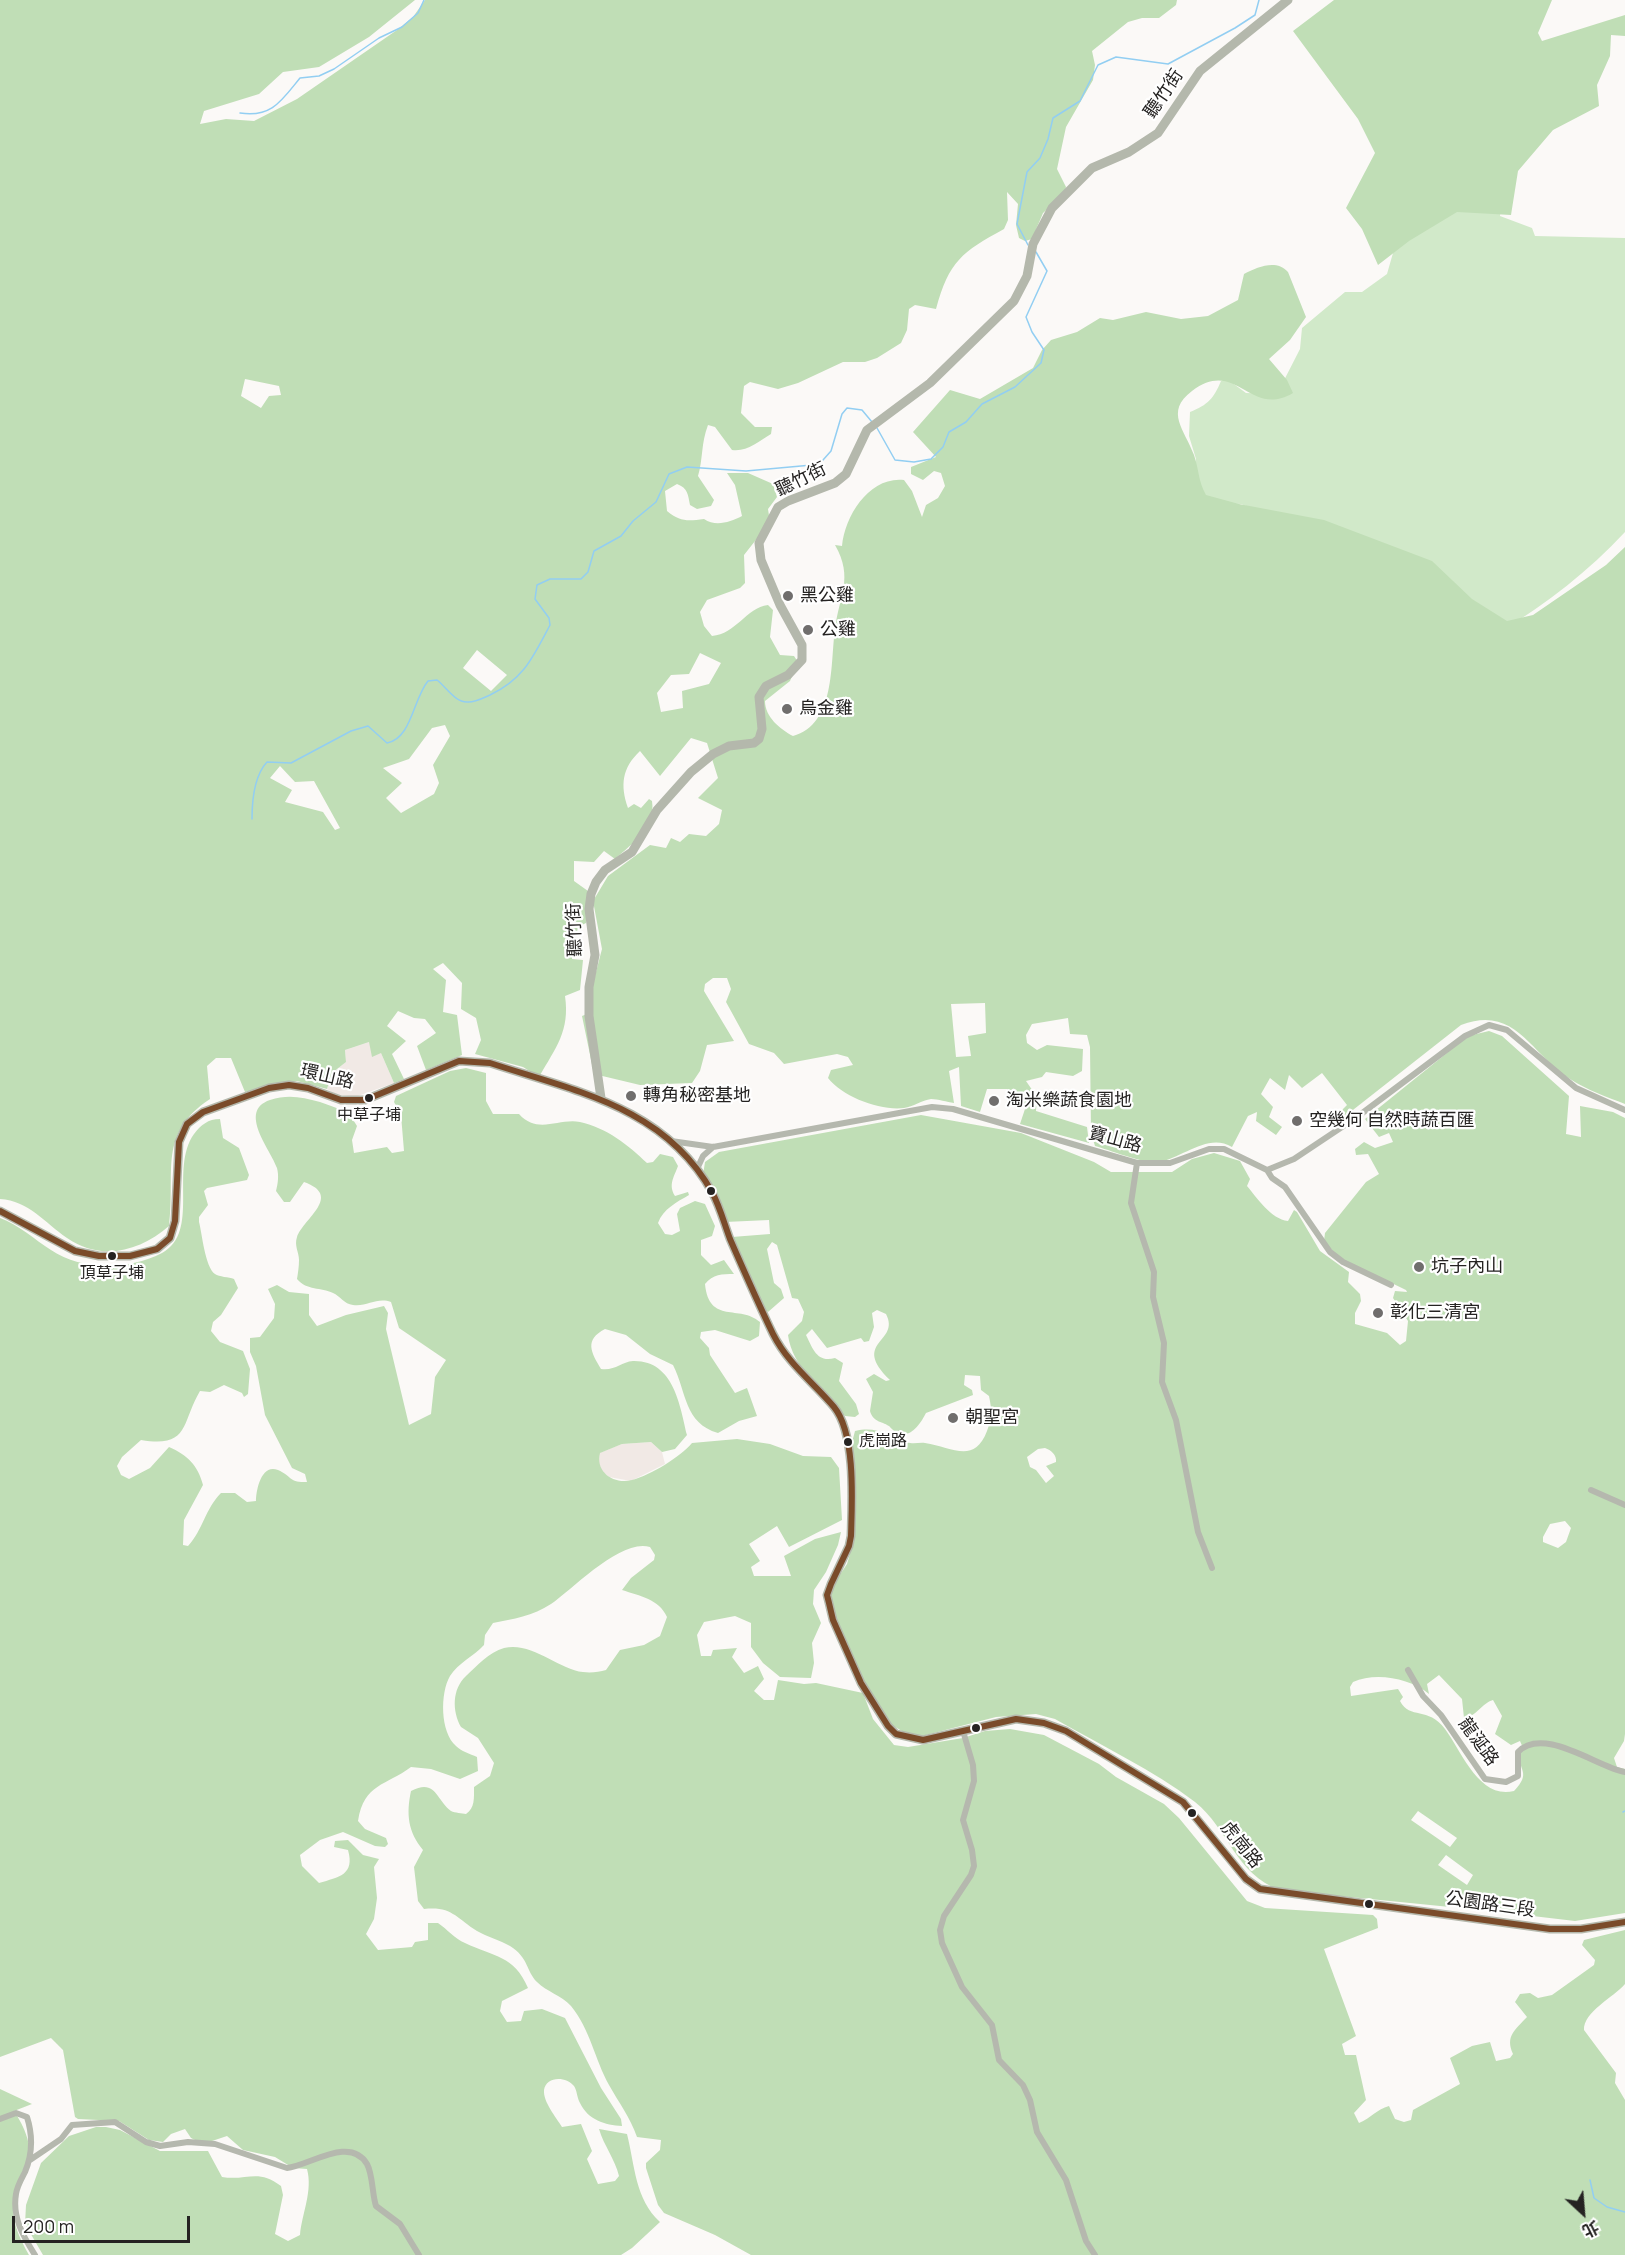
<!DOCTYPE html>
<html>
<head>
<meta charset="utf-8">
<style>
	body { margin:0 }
	#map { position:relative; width:1625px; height:2255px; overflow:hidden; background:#fbf9f7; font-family:Manrope,"Noto Sans TC",sans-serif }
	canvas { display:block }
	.north { position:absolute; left:1553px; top:2183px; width:60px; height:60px; -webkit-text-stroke:4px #fff; paint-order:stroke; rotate:154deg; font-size:16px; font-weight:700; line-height:24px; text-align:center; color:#252322 }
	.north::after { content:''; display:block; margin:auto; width:21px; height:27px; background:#252322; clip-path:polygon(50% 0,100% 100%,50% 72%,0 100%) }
	.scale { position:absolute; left:12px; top:2216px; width:178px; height:27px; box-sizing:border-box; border:3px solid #252322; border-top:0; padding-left:8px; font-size:18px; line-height:21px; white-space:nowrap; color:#252322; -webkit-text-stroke:4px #fff; paint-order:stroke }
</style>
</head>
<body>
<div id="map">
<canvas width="1625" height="2255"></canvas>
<div class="north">北</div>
<div class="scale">200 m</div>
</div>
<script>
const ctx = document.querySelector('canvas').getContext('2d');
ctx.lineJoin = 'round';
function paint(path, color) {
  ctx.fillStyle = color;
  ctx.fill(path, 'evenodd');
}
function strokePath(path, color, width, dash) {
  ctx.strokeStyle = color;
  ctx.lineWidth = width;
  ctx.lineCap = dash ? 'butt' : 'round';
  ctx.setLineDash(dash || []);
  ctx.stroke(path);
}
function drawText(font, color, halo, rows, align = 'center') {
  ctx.font = font + ' Manrope,"Noto Sans TC",sans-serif';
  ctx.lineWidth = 4.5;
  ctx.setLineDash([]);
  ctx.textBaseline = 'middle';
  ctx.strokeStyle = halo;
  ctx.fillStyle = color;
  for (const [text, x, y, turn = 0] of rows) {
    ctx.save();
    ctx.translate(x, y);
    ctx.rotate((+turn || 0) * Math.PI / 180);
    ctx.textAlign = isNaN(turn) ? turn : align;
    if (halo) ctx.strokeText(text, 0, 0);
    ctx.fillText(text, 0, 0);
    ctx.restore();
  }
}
paint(new Path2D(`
	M369,1042L381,1053L394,1083L355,1097L335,1094L327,1089L332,1073L346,1062L345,1050Z
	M651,1442L662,1452L665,1464L631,1481L609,1477L602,1471L598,1461L599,1453L622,1444Z`), '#f1e9e5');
paint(new Path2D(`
	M1502,199L1500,216L1532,228L1535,236L1625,238V532C1589,571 1547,603 1502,631L1278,518L1241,504L1208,503L1194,498L1196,459L1189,436L1190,412C1208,405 1214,398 1221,381L1227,379L1246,393L1277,394L1300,349L1302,328L1345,292H1362L1387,274L1393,253L1416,220Z`), '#d1e9c9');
paint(new Path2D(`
	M0,0H415L369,37L319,67L283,72L259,94L204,111L200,124L226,119L254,121L297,99L397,30L413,17L425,0H1177L1176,5L1159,18H1142L1128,22L1092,51L1095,65L1093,80L1066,127L1057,169L1066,187L1064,194L1043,213L1032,239L1025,241L1019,238L1016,225L1018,204L1007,192L1008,220L1004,229C962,252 949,261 936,309L915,305L909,309L907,330L901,343L877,358L865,362H843L798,383L778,389L750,382L744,386L741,413L755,427H772L771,434C758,442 747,452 732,450L715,427L708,425C701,443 703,459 698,476L714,500L711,506L697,509L690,505C688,495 688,488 677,484L665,491L667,511C680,522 688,521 704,519C716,527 730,522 742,516L735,485L727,473H748L773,484L777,497L768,509L770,522L744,555L745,583L740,588L707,600L700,612L704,626L712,636C736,634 746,608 768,605L773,610L770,637L780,655L794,656L798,662L790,681L765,701C765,717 780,729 793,736C836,724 830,664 835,629C839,596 854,578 835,545L842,546C845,515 870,476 904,480L912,491L922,517L926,505L938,498L945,486L941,473L934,471L923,480L911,474V467L936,457L913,432L950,390L980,399L1033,368L1042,350L1051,340L1077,332L1100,318L1113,320L1146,312L1181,319L1208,316L1238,300L1244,274C1258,267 1276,259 1288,272L1306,317L1290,340L1269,359L1287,380L1293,393C1249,419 1237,357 1192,391C1164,412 1185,430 1194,455C1199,469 1198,481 1206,495L1239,504L1324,520L1432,561L1472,599L1507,621L1533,615L1606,565L1625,547V1104C1607,1097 1587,1090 1570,1079C1530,1054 1516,1004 1461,1025L1344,1117L1338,1114L1347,1105L1322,1073L1302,1088L1289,1075L1285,1090L1270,1078L1261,1094L1273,1107L1269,1117L1282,1127L1276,1135L1256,1121L1257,1112L1248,1116L1232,1147C1208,1132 1183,1158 1158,1162C1144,1164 1110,1150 1095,1146L1091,1133L1090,1047L1087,1035L1070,1034L1068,1018L1032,1024L1026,1035L1027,1043L1037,1050L1047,1045L1083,1049L1082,1071L1073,1076L1046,1072L1042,1077L1026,1081L1037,1097L1036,1111L1087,1127L1089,1143L1020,1124L1026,1106L1010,1102L1007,1089H987L980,1112L961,1106L959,1067L949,1071L954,1103C947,1102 938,1099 931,1099C922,1100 913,1107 904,1108C880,1111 843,1097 828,1078L831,1070L853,1065L848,1057L837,1054L784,1064L774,1053L749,1044L726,1002L731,989L727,978H713L705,984L704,991L734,1041L707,1045L700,1071L692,1083L640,1085L594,1074L582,1016L592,1012L591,991L602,949L593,901L608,876L650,845L666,848L671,838L680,842L689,834L706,836L719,824L722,810L698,798L718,778L707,743L691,738L660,776L640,751C622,768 620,785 628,808L634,804L641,808L649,799L652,801C656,827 633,843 615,859L604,851L594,862L574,861V881L588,891L586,923L578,927L572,959L583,960L580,990L565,996C570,1031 556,1047 539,1077L523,1067L475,1054L481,1040L476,1018L461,1009L462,983L443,963L433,969L446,980L443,1012L457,1015L462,1055L426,1070L417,1046L436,1033L425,1019L414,1018L398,1011L387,1026L406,1041L392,1054L404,1079L394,1083L381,1053L372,1057L369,1042L345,1050L346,1062L332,1073L327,1089L297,1081L245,1092L231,1058H216L207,1066L210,1099C157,1134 176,1171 169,1226C140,1251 102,1262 67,1238C44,1222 29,1201 0,1199ZM245,379L279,386L281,395L269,396L261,408L241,396ZM477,650L507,675L491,691L463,668ZM700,653L721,663L709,684L682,691L683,708L661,712L657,693L671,675L689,674ZM445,725L450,736L433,765L439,783L434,794L401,813L386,798L402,783L383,768L409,759L432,728ZM280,766L295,782L314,781L340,828L335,830L323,812L285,802L292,790L270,778ZM985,1003L986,1033L968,1036L971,1056L956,1057L951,1004Z
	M1334,0H1552L1538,33L1542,41L1625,15V36L1611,35L1610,56L1597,85L1599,106L1553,130L1518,171L1511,215L1457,212L1409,241L1378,265L1362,229L1346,208L1375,153L1358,119L1293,31Z
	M1489,1031L1502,1036L1569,1096L1566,1134L1581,1137L1580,1106L1613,1112L1625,1118V1734L1624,1741L1614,1758L1617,1767L1625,1769V1913L1575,1921L1473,1909V1900L1451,1897L1450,1907L1280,1890C1235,1874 1229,1829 1195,1802C1153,1770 1102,1746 1055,1719L1036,1714L996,1717L922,1736L907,1734L890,1724L871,1695L831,1612V1588L847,1564L854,1540L850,1450L855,1431C877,1426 887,1435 907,1442C913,1445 919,1442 925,1443C952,1447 974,1465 987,1431C992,1418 992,1410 989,1396L981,1390L980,1376L965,1375L964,1385L972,1390L973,1395L926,1413C921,1423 910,1440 896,1433C895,1432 890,1427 889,1426C881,1421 873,1422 870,1411L873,1392L866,1379L874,1374L886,1381L890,1380C850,1341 901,1343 886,1314L877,1310L872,1313L874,1327L869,1341L864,1342L861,1338L827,1348L812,1329L806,1335C813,1349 817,1363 835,1358L843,1363L839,1381L856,1404L859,1414L855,1417L845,1416C824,1393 792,1367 788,1335L802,1321L804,1312L798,1299L792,1298L777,1245L772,1242L767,1249L774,1283L781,1289L784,1298L768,1312L761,1305L732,1237L770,1234L769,1220L725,1222L703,1175L705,1162L719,1152L921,1115L1021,1133L1094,1162L1111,1172H1172L1192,1159L1214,1153L1240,1161L1250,1179L1247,1186C1257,1198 1271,1219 1288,1221L1294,1210L1297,1212L1320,1251L1349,1272L1348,1282L1360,1294L1361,1301L1355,1313V1324L1387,1333L1400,1345L1406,1341L1408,1321L1393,1298L1395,1291L1407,1292L1406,1290L1338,1257L1324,1241L1325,1233L1366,1182L1379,1174L1368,1154L1356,1155L1355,1149L1364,1142L1375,1148L1393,1142L1389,1133L1379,1137L1365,1119L1468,1036ZM1045,1448C1051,1450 1057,1455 1056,1462L1046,1466L1054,1476L1046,1483L1036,1470L1030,1467L1027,1457L1038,1449ZM1565,1521L1571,1528L1566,1542L1558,1548L1543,1542V1537L1550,1524ZM1439,1675L1462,1699L1464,1718C1476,1717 1482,1703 1493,1700L1502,1716L1495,1734L1511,1745L1520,1741L1523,1748L1519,1751C1518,1772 1532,1772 1514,1791C1479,1800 1461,1750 1445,1729C1428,1706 1410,1720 1400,1701L1403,1697L1398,1689L1351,1696L1350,1687L1353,1682C1376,1672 1409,1678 1429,1694L1427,1684ZM1418,1811L1457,1838L1450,1847L1411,1820ZM1446,1855L1473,1875L1467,1885L1438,1865Z
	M466,1068L486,1073V1101L493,1114H519C538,1135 558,1118 580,1122C607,1128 628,1145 647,1163L653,1162L660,1154L673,1157L678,1166C674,1177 668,1185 675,1196L688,1192L689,1195C677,1202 663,1209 658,1223L665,1234L672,1235L680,1231L677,1214L680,1208L695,1201L705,1204L715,1226L712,1236L701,1240V1255L711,1265L724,1260L734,1274C722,1274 713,1274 705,1284C709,1325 740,1304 760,1322L759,1336L750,1341L715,1330L701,1332L700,1338L709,1348L710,1355L735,1393L747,1388L757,1416L739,1421L718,1433C684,1423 687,1393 673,1365L650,1354L626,1335L605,1329C584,1340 591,1352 601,1369C615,1371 621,1362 633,1361C674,1360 680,1406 687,1435L675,1449L662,1452L651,1442L622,1444L600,1453C595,1472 614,1485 632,1480C651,1475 680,1457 692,1443L737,1439L770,1444L803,1456L831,1457L839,1468L842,1520L789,1547L777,1526L749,1544L760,1561L751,1567L754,1576H791L784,1556L815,1539L841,1532L838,1545L826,1572L814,1590L813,1604L821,1623L812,1643L814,1663L811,1678L780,1677L763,1663L751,1647V1623L735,1616L704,1622L697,1635L701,1656H711L713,1650L737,1648L732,1657L744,1673L758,1666L764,1679L754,1691L764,1700H774L778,1680L804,1684L816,1683L863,1693L873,1719L894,1745L908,1747L963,1738L985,1731L1010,1729L1044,1735L1099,1764L1116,1777L1164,1804L1179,1818L1247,1901L1265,1908L1373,1915L1377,1919L1378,1928L1324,1949L1356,2036L1342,2044L1345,2055H1356L1366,2100L1354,2113L1359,2123C1371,2118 1377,2109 1389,2106L1395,2119L1404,2122L1411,2120L1413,2110L1460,2084L1450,2058L1472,2046L1490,2042L1496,2061L1510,2058L1513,2054C1505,2036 1515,2030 1527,2017L1515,2002L1520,1994L1530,1993L1538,1998L1552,1995L1594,1965L1595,1960L1582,1945L1584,1940L1625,1930V1984C1614,1997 1583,2012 1584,2030L1616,2073L1615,2083L1625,2100V2255H751L715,2235L664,2213L658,2205L646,2168V2163L660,2150L661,2140L637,2137C630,2117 619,2103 609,2085C595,2060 590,2029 571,2006C561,1995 547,1992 537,1982C526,1971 529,1958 510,1946C500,1940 487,1937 477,1931C456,1918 452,1906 424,1909L418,1901L414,1867L423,1850C408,1832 406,1814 411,1791C436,1778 436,1800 451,1811C455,1813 462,1813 466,1814C475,1808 474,1798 474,1787L490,1776L494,1763L478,1738L461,1727C452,1711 452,1689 466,1676C477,1666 489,1652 504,1648C531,1641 558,1669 583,1672C591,1673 599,1672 606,1670L620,1650L644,1645L660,1636L667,1617C659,1599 640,1596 622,1590L631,1578L654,1560L655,1555L650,1547C621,1538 573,1589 551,1604C533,1616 513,1619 493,1623L485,1635L484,1645C474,1656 458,1663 450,1676C440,1693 440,1732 456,1746C461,1751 470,1754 477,1757L478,1771L460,1779L431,1769L411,1767C386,1786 364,1783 358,1821L365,1829L386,1838L388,1844L385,1847L375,1846L343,1832L320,1840L300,1855L302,1866L319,1883C339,1877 355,1875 348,1850L334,1847L335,1841L348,1840L363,1855L379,1859L374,1867L377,1898L374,1919L366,1934L378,1950L412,1947L415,1942L428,1940V1923H438C447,1929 455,1939 465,1943C494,1957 514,1955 528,1988L502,2001L500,2011L507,2022L521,2021L524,2011L542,2009L565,2018L601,2088L621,2119L622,2126C605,2125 588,2120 580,2103C577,2098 577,2090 574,2086C566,2076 546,2076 544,2090C543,2102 556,2117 562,2127L581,2124L592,2151L587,2159L598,2184L615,2181L619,2176C615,2159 604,2146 599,2129L627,2134C635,2166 635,2199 660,2222L632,2248L621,2255H43L25,2224L26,2205L41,2163L69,2136L96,2127H106L120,2130L160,2151H208L222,2177C247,2181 258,2168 281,2186L283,2195L275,2234L288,2241L300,2235C302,2213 313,2191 307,2169L293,2168L275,2157L243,2150L227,2136L203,2144L191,2138L185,2129L171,2134L163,2142L149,2140L119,2121L78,2119L75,2117L63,2050L51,2038L0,2057V1218C18,1224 35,1240 51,1250C82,1271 129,1270 162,1253C201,1232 169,1169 194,1134C201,1125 208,1119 220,1119L223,1138L239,1148L249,1175L247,1180L207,1188L204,1191L208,1205L199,1217V1222C202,1233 205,1267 215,1274C219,1277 229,1277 234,1279L238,1288L221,1315L213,1322L211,1331L220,1342L243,1351L250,1369L248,1394L244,1397L242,1393L224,1385L210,1392L200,1391C181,1423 190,1448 141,1440L122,1457L117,1466L121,1475L129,1479L150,1468L169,1447C187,1455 198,1465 203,1485L184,1520L183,1545L188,1546C203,1530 205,1509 221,1493H235L247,1502L256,1501C256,1491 261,1463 278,1470C292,1476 289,1483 307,1482L305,1474L292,1468L265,1415L256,1366L250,1352V1338L260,1337L274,1318L275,1304L268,1289L277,1285L289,1292L309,1294V1315L317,1326L346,1315L384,1306L388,1313L386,1329L409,1425L431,1414L435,1377L446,1360L399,1328L391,1302C377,1297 367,1307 353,1305C344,1304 340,1296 333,1293C321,1287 307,1291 297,1279C298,1273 299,1266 299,1260C299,1252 294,1246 297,1237C304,1218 343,1196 304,1182L290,1202H284L276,1191C278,1183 279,1176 277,1168C271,1150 237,1111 270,1100C288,1094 302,1097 320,1102C335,1107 350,1112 357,1126L352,1140L354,1153L387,1147L392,1153L404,1151L401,1115L394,1102L396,1096L450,1071Z
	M0,2089L32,2104L14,2111C24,2126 35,2149 27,2168C24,2177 17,2187 14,2198C10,2219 19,2237 29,2255H0Z`), '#c0deb6');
strokePath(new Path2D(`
	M240,113C272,118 282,100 300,78L319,76L334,69L379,38L402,27L418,13L424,0
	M1028,245L1017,224L1027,172L1040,158L1048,139L1053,118L1080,101L1098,65L1116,57L1168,64L1235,28L1255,15L1259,0
	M877,428L895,460L914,462L931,459L943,447L949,432L966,422L982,404L1015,387L1041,363L1044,350L1032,332L1026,317L1047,271L1036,252
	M252,819C252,801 254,776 267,762L291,763L351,731L368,726L387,743C412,738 413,699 428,681L437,680C446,687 455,702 467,702C474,703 483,698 490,695C524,679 533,657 550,625L549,618L535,599L537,585L550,579H581L588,572L594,551L621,536L633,521L656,502L669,474L687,467L746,471L812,465L823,460L831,451L842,414L847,408L862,410L872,422
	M1623,1812L1625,1811
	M1590,2180L1594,2198L1607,2207L1625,2212`), '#92cef2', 1.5);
strokePath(new Path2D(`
	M671,1141L713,1147L932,1107L953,1109L1137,1163H1170L1209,1149H1224L1267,1170L1294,1159L1357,1117L1465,1036L1489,1025L1507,1030L1576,1088L1625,1110
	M1137,1163L1131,1203L1154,1272L1153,1297L1164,1343L1162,1382L1176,1420L1198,1532L1212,1568
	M697,1169L703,1156L713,1147
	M1267,1170L1272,1178L1285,1187L1330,1252L1343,1262L1391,1285
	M1591,1490L1625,1505
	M1408,1670L1423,1696L1441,1715L1485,1779L1506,1782L1518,1776V1752C1543,1725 1599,1768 1625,1772
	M963,1731L973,1765L974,1781L963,1820L972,1850L974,1866L971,1875L944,1916L940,1930L942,1943L962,1987L992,2025L999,2060L1023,2085L1030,2100L1037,2132L1066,2180L1086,2241L1095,2255
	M0,2119L16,2113L27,2117C33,2136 33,2153 25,2172C22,2178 17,2186 16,2194C12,2217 23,2236 35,2255
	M30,2160L61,2139L72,2125L115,2122L146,2142L160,2146L188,2142L215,2144L287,2168C309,2166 350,2135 367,2164C373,2175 372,2194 376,2206L400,2224L419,2255`), '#b5b8ae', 6);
strokePath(new Path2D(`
	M601,1098L589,1016V987L595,955L589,909L591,894L596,882L605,870L632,852L657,810L691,772L713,754L729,746L754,743L759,739L762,729L759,697L766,686L788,675L802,660V645L780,605L761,560L759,543L778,507L788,501L835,483L846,474L867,430L930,383L1014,301L1027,276L1033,244L1052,208L1092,168L1129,152L1158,133L1200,71L1288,0
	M0,1211L75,1251L99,1256H130L157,1249L170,1238L175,1221L179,1142L187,1124L203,1112L269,1088L289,1085L308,1088L341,1100H365L459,1061L490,1063C575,1091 665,1107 712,1192C720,1207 724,1223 730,1239C744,1271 758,1303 773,1334C788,1364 814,1383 834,1407C856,1434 852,1502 851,1536L849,1546L831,1584L827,1595L829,1603L833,1620L861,1683L888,1726L896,1734L923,1740L1016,1719L1044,1723L1066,1731L1183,1802L1246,1879L1260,1889L1550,1929H1581L1625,1922`), '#b4b8ac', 9);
strokePath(new Path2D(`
	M0,1211L75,1251L99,1256H130L157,1249L170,1238L175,1221L179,1142L187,1124L203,1112L269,1088L289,1085L308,1088L341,1100H365L459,1061L490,1063C575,1091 665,1107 712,1192C720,1207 724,1223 730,1239C744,1271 758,1303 773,1334C788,1364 814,1383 834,1407C856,1434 852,1502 851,1536L849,1546L831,1584L827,1595L829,1603L833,1620L861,1683L888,1726L896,1734L923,1740L1016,1719L1044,1723L1066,1731L1183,1802L1246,1879L1260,1889L1550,1929H1581L1625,1922`), '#7a4b2a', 6);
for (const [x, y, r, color] of [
	[788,596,6,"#706e6d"],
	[808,630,6,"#706e6d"],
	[787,709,6,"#706e6d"],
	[631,1096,6,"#706e6d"],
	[369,1098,5,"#252322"],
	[994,1101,6,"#706e6d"],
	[1297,1121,6,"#706e6d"],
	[711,1191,5,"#252322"],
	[112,1256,5,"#252322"],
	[1419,1267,6,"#706e6d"],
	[1378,1313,6,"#706e6d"],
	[953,1418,6,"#706e6d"],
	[848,1442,5,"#252322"],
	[976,1728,5,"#252322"],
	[1192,1813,5,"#252322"],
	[1369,1904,5,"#252322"]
]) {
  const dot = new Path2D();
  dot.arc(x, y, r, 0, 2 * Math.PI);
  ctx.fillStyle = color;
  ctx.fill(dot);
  strokePath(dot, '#fff', 2);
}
drawText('16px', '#252322', '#fff', [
	["中草子埔",369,1116],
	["頂草子埔",112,1274],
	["虎崗路",859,1442,"left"]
]);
drawText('18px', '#252322', '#fff', [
	["聽竹街",1164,94,-56],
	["聽竹街",801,480,-26],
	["聽竹街",575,930,-92],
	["環山路",327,1077,13],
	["寶山路",1115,1140,15],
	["龍涎路",1478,1742,54],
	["虎崗路",1241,1845,51],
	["公園路三段",1490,1905,8]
]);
drawText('18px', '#252322', '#fff', [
	["黑公雞",800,596],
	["公雞",820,630],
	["烏金雞",799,709],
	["轉角秘密基地",643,1096],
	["淘米樂蔬食園地",1006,1101],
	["空幾何 自然時蔬百匯",1309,1121],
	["坑子內山",1431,1267],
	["彰化三清宮",1390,1313],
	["朝聖宮",965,1418]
], 'left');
</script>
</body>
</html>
